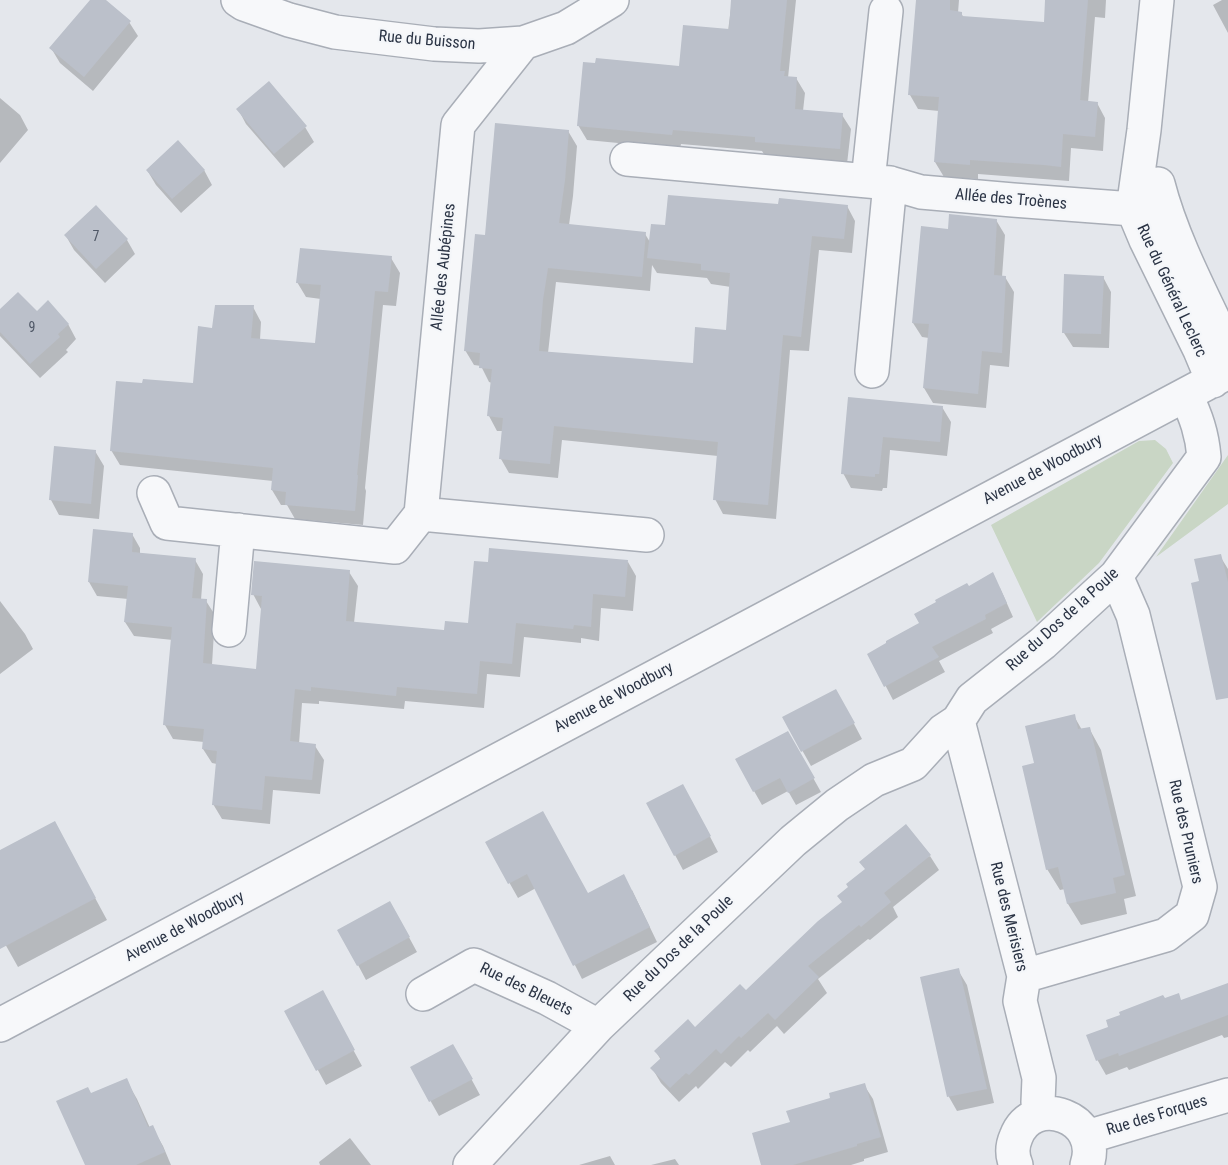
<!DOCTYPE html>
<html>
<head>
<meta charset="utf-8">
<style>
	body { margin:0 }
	canvas { display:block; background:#e4e7ec }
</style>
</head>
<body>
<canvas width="1228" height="1165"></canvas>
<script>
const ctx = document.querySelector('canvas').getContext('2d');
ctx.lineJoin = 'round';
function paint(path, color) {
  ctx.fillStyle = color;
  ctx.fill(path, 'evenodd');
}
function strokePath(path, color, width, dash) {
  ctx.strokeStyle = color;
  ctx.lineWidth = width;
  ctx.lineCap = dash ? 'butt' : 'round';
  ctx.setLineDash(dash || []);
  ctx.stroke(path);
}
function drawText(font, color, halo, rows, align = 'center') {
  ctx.font = font + ' "Roboto Condensed",sans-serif';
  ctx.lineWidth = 4.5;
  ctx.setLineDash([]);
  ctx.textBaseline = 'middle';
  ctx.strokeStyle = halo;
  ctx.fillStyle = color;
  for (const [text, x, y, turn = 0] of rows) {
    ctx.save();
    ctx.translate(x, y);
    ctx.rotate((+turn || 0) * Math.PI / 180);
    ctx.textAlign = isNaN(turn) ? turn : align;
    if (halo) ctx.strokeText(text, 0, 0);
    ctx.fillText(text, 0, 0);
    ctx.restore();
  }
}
paint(new Path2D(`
	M1155,440L1166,449L1173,463L1099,563L1037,622L991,525L1139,441Z
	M1228,455V504L1156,557Z`), '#c9d6c5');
paint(new Path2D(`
	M92,0H103L129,22L138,36L93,91L60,63L51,48Z
	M732,0H796L788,78H796L805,93L803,111L842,115L851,129L847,164L765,156L762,151L681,144L680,149L587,140L578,125L680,68L728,31Z
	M917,0H959L958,13H961L964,18L1045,24L1050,0H1106L1105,18L1095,17L1088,103H1097L1105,118L1103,151L1071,148L1069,181L978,174V179L944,177L935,162L939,111L918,109L910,95Z
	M1222,0H1228V33L1213,5Z
	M0,98L20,115L28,130L0,163Z
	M238,109L305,127L314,142L284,168L246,124Z
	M568,131L577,146L573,196L569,225L645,234L650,242L666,227L779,206H847L855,221L852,253L819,250L809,351L790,350L776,519L723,514L715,499L718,456L562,440L558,478L509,473L501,459L503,431H497L489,416L492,383L489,382L481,366L474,365L465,350L486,236ZM652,265L657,273L707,278L711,284L731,287L727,332L694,364L548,353L556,282L650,291Z
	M147,170H204L212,185L181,213L156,185Z
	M996,220L1005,235L1002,277H1005L1014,292L1009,367L990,365L986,408L933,403L924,388L929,338L922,337L913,323L949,230Z
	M66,236L127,240L135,254L105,283L74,250Z
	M391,258L400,273L396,306L383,305L365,488L366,491L363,525L295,519L287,505H281L272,490L273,481L120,465L111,450L194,385L214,329L253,307L261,322L260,340L316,345L321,299L306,297L297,282Z
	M1103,277L1111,292L1109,348L1073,347L1064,333Z
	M0,311L37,313L68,324L76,339L66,350L68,352L40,378L0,336Z
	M850,399L942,407L951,422L947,456L890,450L887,488H883L882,491L851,488L843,473Z
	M95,451L104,466L99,519L59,515L51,500Z
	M132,534L140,548V554L195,560L203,574L201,600L206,601L215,615L212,665L257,670L262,609H261L253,594L349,572L358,586L354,623L446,632L469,624L628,562L636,576L633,611L601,608L599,641L581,638V643L524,637L520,677L487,674L484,708L405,701L404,709L319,701V704L302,703L299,744L315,746L324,760L320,794L273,790L270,824L222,819L213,804L217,764L212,763L203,749L204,742L173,739L165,725L173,640L134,636L125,622L128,599L97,596L89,582Z
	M1220,556L1228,569V694L1201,582Z
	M968,588H1000L1013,617L991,629L993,633L939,661L945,672L893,700L869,654L921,624Z
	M0,601L25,634L33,649L0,674Z
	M844,705L862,739L811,766L784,718Z
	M1074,716L1082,730L1089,728L1101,750L1136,896L1124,899L1127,914L1081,925L1068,904L1065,889L1060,890L1047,869L1036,764Z
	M788,733L821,792L796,805L788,791L762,805L754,791Z
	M691,800L718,852L683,870L675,855Z
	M487,843L588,895L632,890L657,942L582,979L536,888L518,898Z
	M66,844L107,920L18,967L0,935V852Z
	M930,856L939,870L893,907L898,917L870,940L868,939L818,979L827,993L784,1034L777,1026L750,1052L748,1050L731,1067L725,1062L698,1089L696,1086L679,1102L661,1083L652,1068L661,1060L656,1052L695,1029L746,993L843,903L839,896Z
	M398,917L417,952L366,980L358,965Z
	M958,970L967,985L994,1103L957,1111L949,1097L922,978Z
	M1228,984V1037L1224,1038L1222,1035L1129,1070L1127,1067L1106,1075L1098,1061L1088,1036L1110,1028L1164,1000L1182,1001Z
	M330,1007L362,1066L326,1085L286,1011Z
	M461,1060L480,1095L439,1116L412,1068Z
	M126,1080L137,1099L150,1128L152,1127L163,1146L171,1165H86L91,1094Z
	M864,1085L873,1099L888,1152L864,1159V1161L851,1165H763L791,1123L832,1099Z
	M350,1138L371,1165H320L319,1162Z
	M610,1156L615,1165H579Z
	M675,1159L679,1165H651Z`), '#0003');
paint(new Path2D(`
	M90,0H106L131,21L84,77L49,48Z
	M731,0H787L780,71H785L784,76L797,77L795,109L843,113L840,149L755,142V137L673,130L672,135L577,126L583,62L595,63L596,58L679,66L683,25L729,29Z
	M916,0H950V10L962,12V16L1044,22L1045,0H1088L1080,100L1098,102L1095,137L1063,134L1061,167L1044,165L970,160V165L934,162L939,97L908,95Z
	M269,81L307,126L274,154L236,109Z
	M495,123L569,130L565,180L559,223L646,232L642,277L548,268L543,300L539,351L693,363L695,327L726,330L730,273L701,270V264L647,258L651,224L665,225L668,195L778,204L779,198L848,205L844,239L812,236L801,337L783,335L768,505L713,500L718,442L554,426L550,464L499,459L503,418L487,416L492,369L479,368L480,353L464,351L475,234L485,235Z
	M178,140L205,170L172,199L146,170Z
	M96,205L128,239L96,269L64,235Z
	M949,214L997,219L994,275L1006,276L1002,353L982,351L978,394L923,388L929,324L912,323L921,226L948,229Z
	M300,248L392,256L388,292L375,291L357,475H358L355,511L285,505L286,492L271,490L273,468L110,451L116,381L142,383L143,379L193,383L198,326L212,328L215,305H254L251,338L315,343L321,285L296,283Z
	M1064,274L1104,276L1101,334L1062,333Z
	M18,292L37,311L48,300L69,324L58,334L60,337L30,364L0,332V309Z
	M848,397L943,406L940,442L883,437L879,474H875V477L841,474Z
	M54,446L96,450L91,504L49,500Z
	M93,529L133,533L132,552L196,558L192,598L207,599L203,663L256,669L262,596L251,595L254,561L350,570L346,621L444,630L445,621L468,623L474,561L488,562L489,548L628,560L625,597L593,594L591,627L574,625L573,629L516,623L512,664L480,661L477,694L397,687L396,696L311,687V691L295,689L290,741L316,744L312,780L265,776L262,810L212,805L217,751L202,749L204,729L163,725L172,627L124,622L128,586L88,582Z
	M1221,554L1228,582V698L1216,700L1191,583L1199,581L1194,559Z
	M993,572L1007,603L985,615L986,619L932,647L939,657L884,687L867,654L886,643V641L919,623L914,614L936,602L935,600L967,583L969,586Z
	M836,689L855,723L801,752L782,717Z
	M1075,714L1078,729L1090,727L1125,875L1113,878L1116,893L1067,904L1058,867L1046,870L1022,766L1034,763L1025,726Z
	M788,731L815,778L788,793L780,778L753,792L735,759Z
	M683,784L711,836L674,856L646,803Z
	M543,811L588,893L624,874L650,927L573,966L527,874L508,884L485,842Z
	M55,821L96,898L0,949V850Z
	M906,824L931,855L884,893L891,902L861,927L859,925L808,966L819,977L775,1020L768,1013L741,1038L739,1036L721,1054L716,1049L689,1075L686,1073L670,1088L650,1068L661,1058L654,1051L688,1019L695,1027L740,984L746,990L818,921L842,902L837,896L848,887L846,884L865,869L859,862Z
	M390,901L410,937L357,966L337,930Z
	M959,968L987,1089L947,1097L920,977Z
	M1228,983V1015L1119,1056L1118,1053L1096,1061L1086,1035L1108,1027L1106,1020L1120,1015L1119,1012L1163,995L1165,998L1179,993L1181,1000Z
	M323,990L355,1050L316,1071L284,1011Z
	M453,1044L473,1079L429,1102L410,1067Z
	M127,1078L148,1127L153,1125L165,1152L136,1165H85L56,1101L88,1087L91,1093Z
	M865,1083L881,1137L857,1144V1146L793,1165H761L752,1133L790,1122L786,1111L830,1098L829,1093Z`), '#bbc0ca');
const minor = new Path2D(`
	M238,0L244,4L289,20L335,32L434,44L479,46L523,43L566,28L612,0
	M1157,0L1144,130L1133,209L1146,240L1200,350L1213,381
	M627,159L890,183L921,192L1013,200L1133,209L1164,205
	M868,181L886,11
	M1158,184C1172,239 1203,297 1228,350
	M872,371L890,183
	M154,493L167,523L395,547L421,514L458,125L523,43
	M421,514L647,535
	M229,630L238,530
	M958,721L1024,976L1020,1001L1039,1078L1038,1102L1041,1114
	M1024,976L1166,935L1192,915L1200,887L1133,615L1116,576
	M423,994L474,965L547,998L598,1026
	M0,1025L1228,372
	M1087,1137L1228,1095
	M470,1165L598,1026L793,841L837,805L874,780L913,764L943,731L958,721L972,699L1043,643L1116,576L1204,457C1202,433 1196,417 1186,395
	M1016,1165C1012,1156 1012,1146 1016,1137C1033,1092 1103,1117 1087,1165`);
strokePath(minor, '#a9aeb7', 36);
strokePath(minor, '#f7f8fa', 33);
drawText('14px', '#4f5766', null, [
	["7",96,237],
	["9",32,328]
]);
drawText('16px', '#2b3445', '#f4f6f9', [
	["Rue du Buisson",427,41,5],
	["Allée des Troènes",1011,200,5],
	["Allée des Aubépines",444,267,-84],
	["Rue du Général Leclerc",1171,291,65],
	["Avenue de Woodbury",1043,470,-28],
	["Rue du Dos de la Poule",1063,620,-42],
	["Avenue de Woodbury",614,698,-28],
	["Rue des Pruniers",1185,832,77],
	["Rue des Merisiers",1008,917,76],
	["Avenue de Woodbury",185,927,-28],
	["Rue du Dos de la Poule",679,949,-44],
	["Rue des Bleuets",526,990,26],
	["Rue des Forques",1157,1116,-17]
]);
</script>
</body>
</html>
